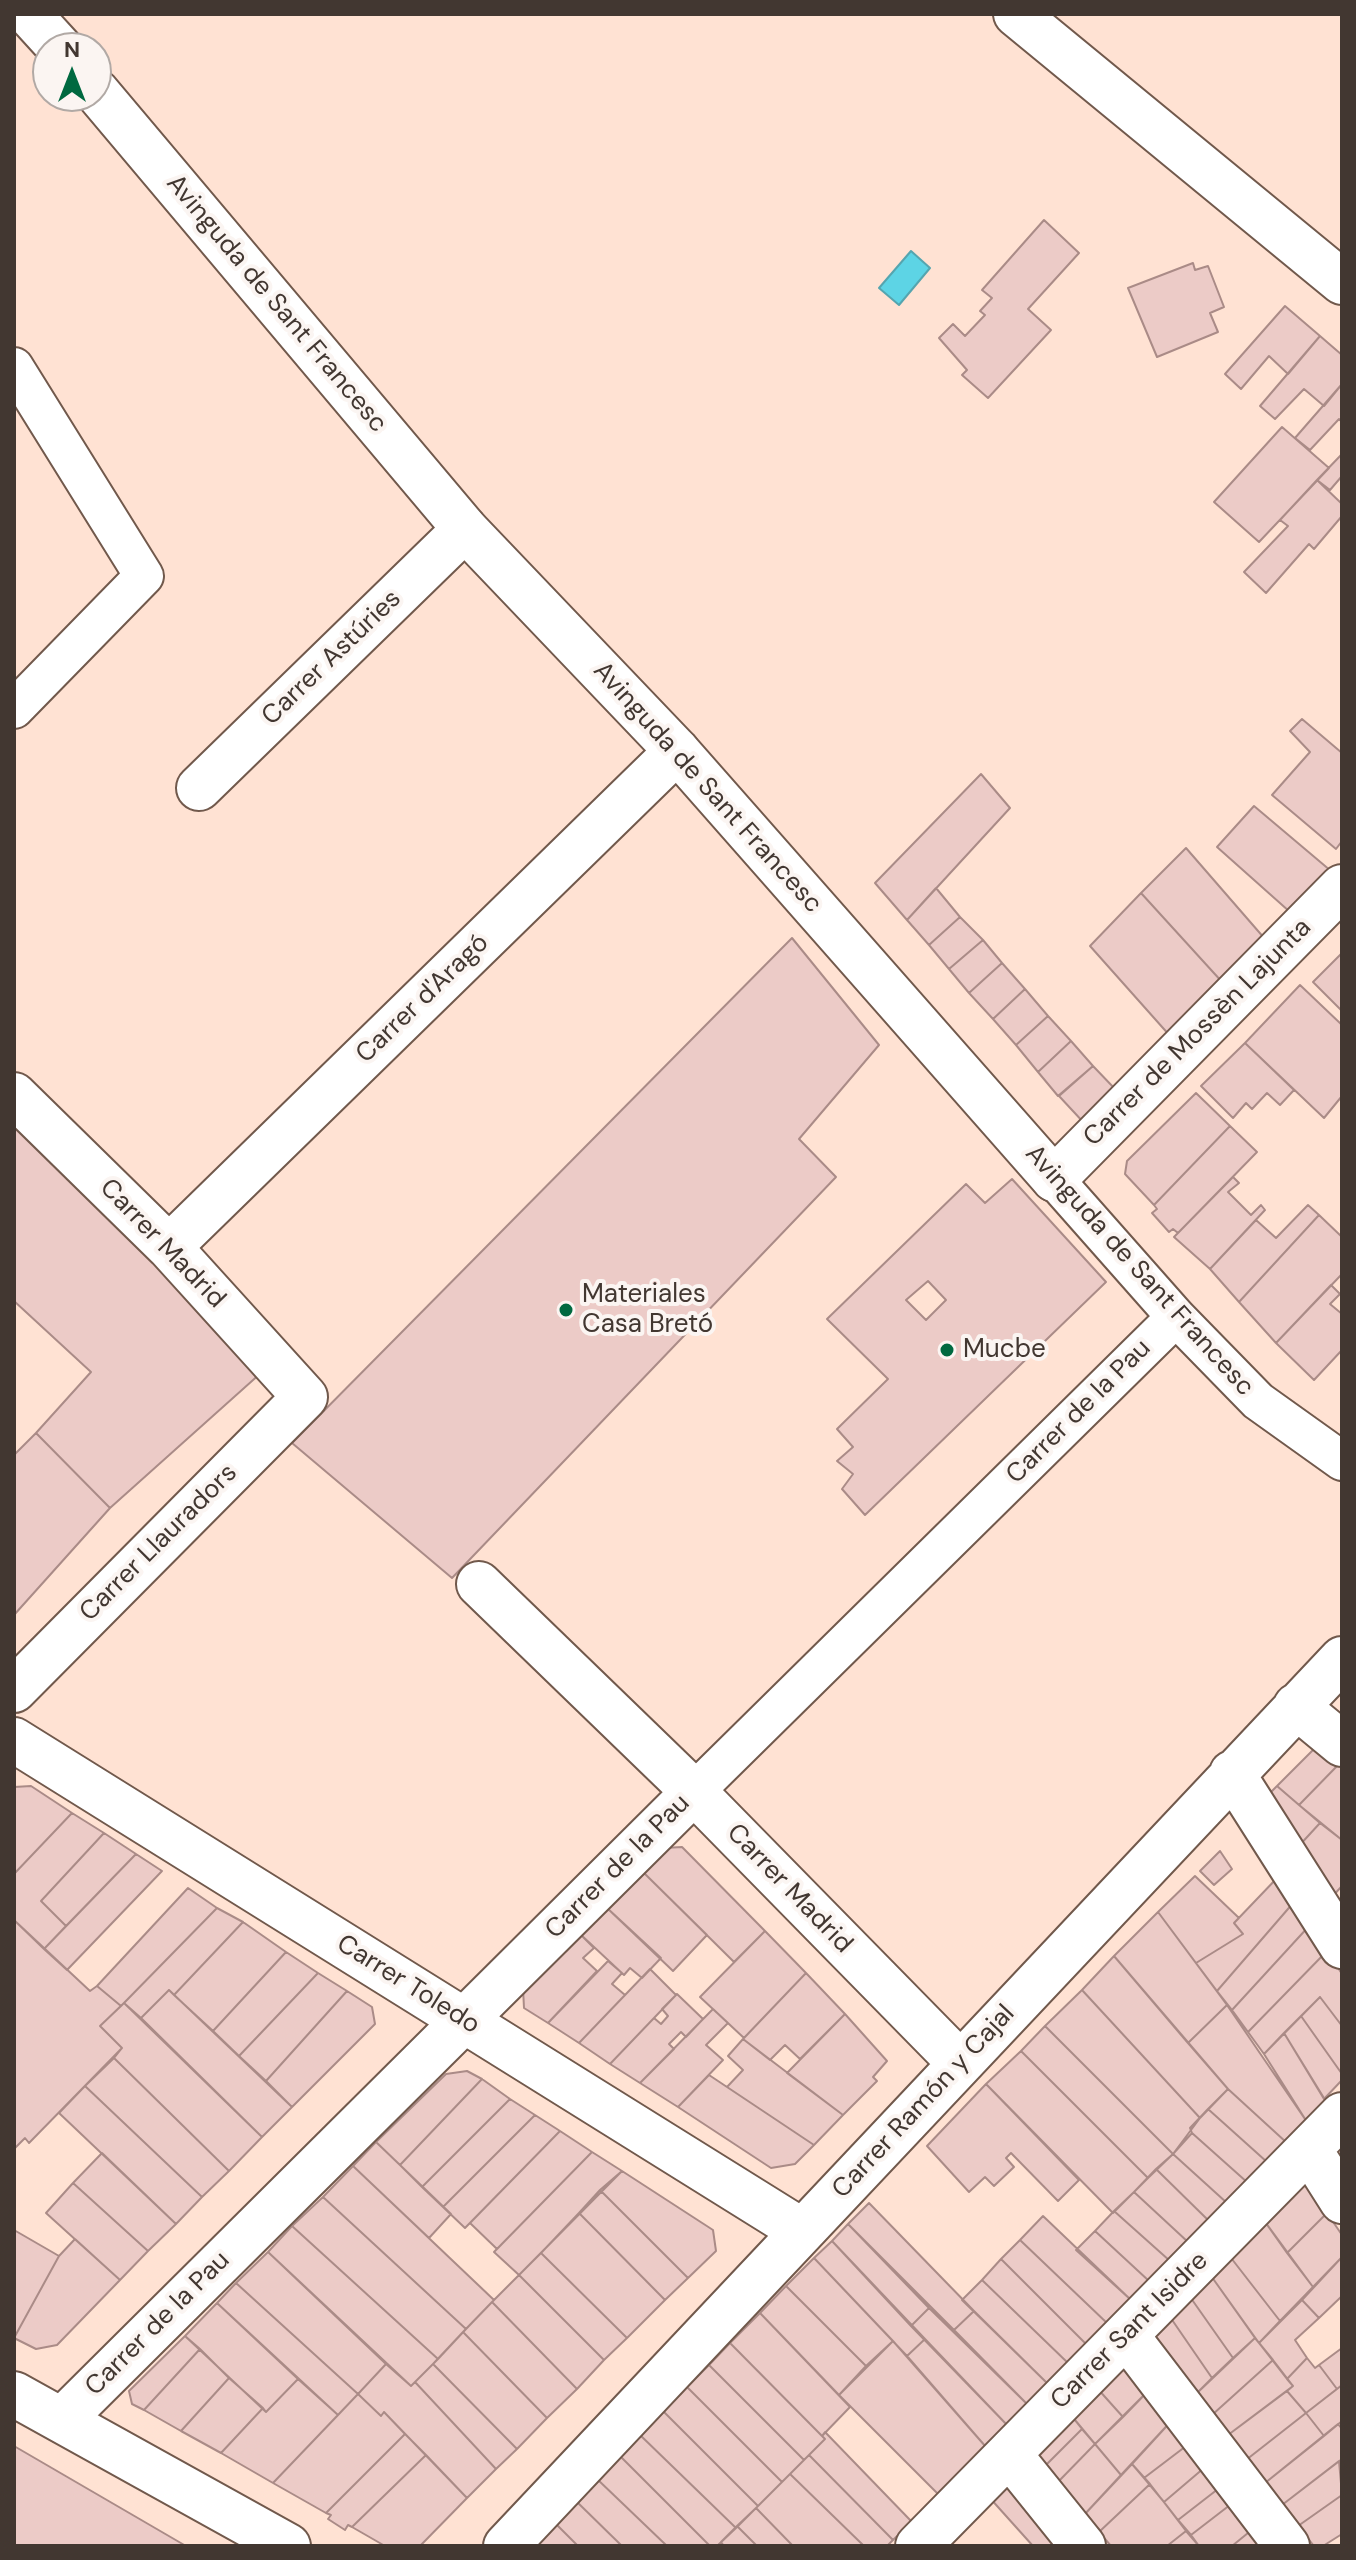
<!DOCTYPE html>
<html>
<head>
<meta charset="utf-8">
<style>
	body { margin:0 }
	#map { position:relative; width:1356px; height:2560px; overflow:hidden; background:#ffe2d3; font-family:"DM Sans",sans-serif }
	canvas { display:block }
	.frame { position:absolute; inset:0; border:16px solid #423731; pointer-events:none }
	.north { position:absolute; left:32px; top:32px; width:80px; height:80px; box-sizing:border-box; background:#fbf5f2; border:2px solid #b1a9a5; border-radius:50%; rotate:0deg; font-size:22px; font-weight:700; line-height:32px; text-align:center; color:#423731 }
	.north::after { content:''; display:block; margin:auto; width:28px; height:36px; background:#006940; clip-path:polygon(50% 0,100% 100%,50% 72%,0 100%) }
</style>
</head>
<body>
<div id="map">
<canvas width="1356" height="2560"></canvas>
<div class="frame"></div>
<div class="north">N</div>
</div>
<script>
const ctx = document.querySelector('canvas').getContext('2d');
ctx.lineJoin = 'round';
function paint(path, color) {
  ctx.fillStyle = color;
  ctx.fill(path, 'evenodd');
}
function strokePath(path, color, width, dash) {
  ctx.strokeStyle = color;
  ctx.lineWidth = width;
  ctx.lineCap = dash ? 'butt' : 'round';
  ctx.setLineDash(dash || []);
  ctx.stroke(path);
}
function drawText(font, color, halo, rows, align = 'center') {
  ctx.font = font + ' "DM Sans",sans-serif';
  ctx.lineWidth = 8;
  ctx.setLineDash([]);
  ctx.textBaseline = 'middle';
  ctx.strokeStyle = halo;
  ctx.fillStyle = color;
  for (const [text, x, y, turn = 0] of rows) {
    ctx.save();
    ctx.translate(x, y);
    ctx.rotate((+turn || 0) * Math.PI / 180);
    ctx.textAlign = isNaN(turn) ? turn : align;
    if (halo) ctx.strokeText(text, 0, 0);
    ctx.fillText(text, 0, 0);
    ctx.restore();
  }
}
const water = new Path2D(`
	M911,251L930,268L899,305L879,288Z`);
paint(water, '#5dd4e5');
strokePath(water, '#55a5af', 2);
const building = new Path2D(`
	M1044,220L1079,253L1028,309L1051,330L988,398L962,375L967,370L939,338L953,324L965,336L985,315L980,311L992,298L982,290Z
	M1193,263L1195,270L1208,266L1224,307L1210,313L1218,332L1157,357L1128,288Z
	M1285,306L1320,336L1288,374L1269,356L1241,389L1225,374Z
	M1320,336L1342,355V384L1324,406L1304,389L1275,419L1260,406Z
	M1342,384V422L1339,419L1310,450L1295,438Z
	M1282,427L1329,468L1259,542L1214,502Z
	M1342,454V476L1330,490L1317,480Z
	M1317,480L1342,504V516L1314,549L1309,544L1266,593L1244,572L1288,526L1280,520Z
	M1302,719L1342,753V841L1336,849L1272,795L1310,752L1290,731Z
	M981,774L1010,808L907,920L875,883Z
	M1254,806L1331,871L1290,912L1217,847Z
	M1186,848L1265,939L1223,983L1141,893Z
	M936,888L960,917L929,945L907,920Z
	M1141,893L1223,983L1171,1037L1090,946Z
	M960,917L983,940L949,969L929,945Z
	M792,938L879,1045L799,1139L836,1177L452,1578L292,1443Z
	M983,940L1002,963L969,993L949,969Z
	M1342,953V1011L1313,982Z
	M1002,963L1025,989L993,1019L969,993Z
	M1300,985L1342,1025V1096L1324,1118L1245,1043Z
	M1025,989L1048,1016L1016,1045L993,1019Z
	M1048,1016L1071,1041L1038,1072L1016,1045Z
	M1071,1041L1093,1066L1058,1096L1038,1072Z
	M1245,1043L1294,1090L1280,1105L1267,1093L1252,1109L1246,1103L1233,1118L1201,1086Z
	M1093,1066L1116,1090L1085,1124L1059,1096Z
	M1196,1093L1230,1126L1154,1205L1125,1174L1127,1161Z
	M14,1123L262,1372L110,1508L36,1433L91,1372L14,1301Z
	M1230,1126L1257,1152L1178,1233L1173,1229L1169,1232L1152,1213L1157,1209L1154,1205Z
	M1233,1177L1239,1183L1228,1192L1251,1215L1261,1205L1265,1210L1210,1269L1174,1237Z
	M1012,1179L1106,1282L865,1515L842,1489L853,1474L837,1461L853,1447L837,1429L888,1379L827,1319L966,1184L985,1203ZM928,1281L946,1300L926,1320L906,1300Z
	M1308,1205L1319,1215L1239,1302L1210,1269L1256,1220L1276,1238Z
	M1319,1215L1342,1237V1274L1276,1343L1239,1302Z
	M1331,1285L1340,1294L1330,1304L1342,1314V1350L1314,1380L1276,1343Z
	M36,1433L110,1508L14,1615V1455Z
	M1318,1745L1340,1763L1299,1805L1277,1786Z
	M1340,1763L1342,1765V1840L1299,1805Z
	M31,1786L72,1813L14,1874V1787Z
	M1277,1786L1320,1823L1297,1848L1264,1799Z
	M72,1813L104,1833L41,1901L66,1926L44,1949L14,1920V1874Z
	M1320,1823L1342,1840V1886L1330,1899L1297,1848Z
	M104,1833L136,1854L66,1926L41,1901Z
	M682,1847L765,1931L734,1962L642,1871L664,1848Z
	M1220,1851L1232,1869L1214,1885L1200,1871Z
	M136,1854L162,1871L67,1970L44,1949Z
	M642,1871L707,1935L673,1971L606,1907Z
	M1195,1876L1239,1918L1234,1923L1243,1934L1196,1963L1158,1912Z
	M1278,1877L1294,1902L1217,1991L1196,1963L1243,1934L1234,1923Z
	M188,1888L217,1908L121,2006L97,1986Z
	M1294,1902L1310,1925L1232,2010L1217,1991Z
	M606,1907L661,1958L642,1978L630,1968L624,1975L579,1933Z
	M217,1908L243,1922L174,1995L169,1990L141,2018L124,2003Z
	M1158,1912L1227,2005L1188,2043L1114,1956Z
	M14,1920L90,1991L97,1986L121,2006L100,2026L122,2048L29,2143L25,2138L14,2149Z
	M243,1922L286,1952L213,2031L174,1995Z
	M1310,1925L1327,1951L1248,2032L1232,2010Z
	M765,1931L806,1973L744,2038L700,1997Z
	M579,1933L594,1948L583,1958L597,1971L548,2023L524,2008L523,1988Z
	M1327,1951L1342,1974V2026L1320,1997L1264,2054L1248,2032Z
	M286,1952L318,1973L239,2056L213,2031Z
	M1114,1956L1228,2089L1200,2118L1082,1990Z
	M608,1961L622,1973L612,1984L625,1995L579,2043L548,2023Z
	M650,1969L676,1995L610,2064L579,2043Z
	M318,1973L347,1991L266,2081L239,2056Z
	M806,1973L845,2014L800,2059L785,2045L770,2060L743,2039Z
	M169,1990L292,2107L262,2137L141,2018Z
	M1082,1990L1200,2118L1173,2154L1045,2026Z
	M347,1991L372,2007L375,2024L292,2107L266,2081Z
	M677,1994L703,2019L686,2037L681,2032L669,2044L674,2049L640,2083L610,2064L654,2018L661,2024L668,2016L662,2009Z
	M1320,1997L1342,2026V2074L1301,2016Z
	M124,2003L262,2137L229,2171L114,2058L122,2048L100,2026Z
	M1227,2005L1307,2122L1287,2143L1228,2089L1188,2043Z
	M713,2009L728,2023L706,2045L723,2060L678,2107L640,2083Z
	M845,2014L887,2061L873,2077L877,2081L843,2115L787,2073Z
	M1301,2016L1342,2074V2080L1324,2099L1284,2033Z
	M1045,2026L1173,2154L1148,2178L1021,2051Z
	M1284,2033L1327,2103L1307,2122L1264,2054Z
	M743,2039L843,2115L814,2145L727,2087L743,2070L728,2056Z
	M1021,2051L1148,2178L1113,2213L986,2084Z
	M114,2058L229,2171L202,2197L85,2086Z
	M467,2071L482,2079L400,2165L376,2142L446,2074Z
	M709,2075L814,2145L795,2164L771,2168L678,2107Z
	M482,2079L510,2099L422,2187L400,2165Z
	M986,2084L1079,2180L1058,2201L1011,2153L1006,2158L1014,2167L994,2186L985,2177L969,2192L927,2146Z
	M85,2086L202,2197L176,2224L59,2113Z
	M1228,2089L1287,2143L1267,2162L1208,2109Z
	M510,2099L535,2115L443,2207L422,2187Z
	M1208,2109L1267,2162L1248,2183L1192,2133L1190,2128Z
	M535,2115L560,2131L465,2228L443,2207Z
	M560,2131L592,2152L497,2249L470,2223Z
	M1192,2133L1248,2183L1227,2203L1173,2154Z
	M376,2142L451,2214L429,2238L353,2166Z
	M592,2152L622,2171L519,2275L494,2252Z
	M102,2153L176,2224L148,2251L73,2183Z
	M1173,2154L1227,2203L1209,2221L1156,2169Z
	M353,2166L494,2300L466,2329L323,2197Z
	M1156,2169L1209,2221L1188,2242L1134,2192Z
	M622,2171L713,2230L716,2251L688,2278L600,2190Z
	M1304,2177L1327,2213L1287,2253L1263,2219Z
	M73,2183L148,2251L120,2280L46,2213Z
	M600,2190L688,2278L665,2300L579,2213Z
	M1134,2192L1188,2242L1170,2261L1114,2211Z
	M323,2197L466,2329L438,2359L292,2226Z
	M869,2203L974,2311L954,2330L848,2224Z
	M1114,2211L1170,2261L1149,2281L1095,2231Z
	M579,2213L665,2300L627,2338L541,2253Z
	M1327,2213L1342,2235V2257L1313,2287L1287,2253Z
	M1043,2216L1131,2300L1108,2324L1020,2240Z
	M1263,2219L1313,2287L1280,2321L1228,2254Z
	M848,2224L929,2308L911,2326L832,2241Z
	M292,2226L438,2359L411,2386L268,2252Z
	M14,2230L59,2256L14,2338Z
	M1095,2231L1149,2281L1131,2300L1076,2250Z
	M75,2239L120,2280L57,2345L36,2349L14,2338L59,2256Z
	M1020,2240L1108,2324L1087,2345L1001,2259Z
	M832,2241L925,2339L907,2356L814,2258Z
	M268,2252L386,2364L358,2394L236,2283Z
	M541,2253L627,2338L604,2360L519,2275Z
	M1228,2254L1280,2321L1259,2343L1209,2273Z
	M1342,2257V2296L1319,2318L1302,2300Z
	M814,2258L893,2341L866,2366L786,2286Z
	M1001,2259L1087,2345L1069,2364L982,2280Z
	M1209,2273L1255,2338L1233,2358L1188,2294Z
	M519,2275L604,2360L577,2389L492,2302Z
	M982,2280L1069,2364L1049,2385L962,2300Z
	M236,2283L358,2394L338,2415L217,2303Z
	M786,2286L866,2366L839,2395L760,2313Z
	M1188,2294L1233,2358L1212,2378L1168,2314Z
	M1302,2300L1319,2318L1295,2340L1307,2358L1287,2379L1259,2343Z
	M492,2302L577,2389L547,2418L463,2332Z
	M217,2303L298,2379L266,2412L185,2336Z
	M929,2308L1027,2404L1008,2426L911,2326Z
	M974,2311L1049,2385L1027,2404L954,2330Z
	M760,2313L850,2407L822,2436L730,2343Z
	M1168,2314L1212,2378L1196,2394L1150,2333Z
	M463,2332L547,2418L517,2449L433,2364Z
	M185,2336L200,2349L144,2410L132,2404L129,2391Z
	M1255,2338L1273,2360L1212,2415L1196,2394Z
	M925,2339L1008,2426L986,2447L907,2356Z
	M893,2341L986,2447L939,2495L839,2395Z
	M730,2343L825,2439L804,2460L709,2365Z
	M1342,2348V2385L1337,2389L1319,2365Z
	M200,2349L229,2378L181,2431L144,2410Z
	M1128,2356L1152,2387L1123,2417L1097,2388Z
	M1307,2358L1315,2368L1319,2365L1337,2389L1306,2413L1287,2391L1293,2386L1287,2379Z
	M1273,2360L1293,2386L1228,2435L1212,2415Z
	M386,2364L411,2386L415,2382L496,2469L467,2498L384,2412L381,2416L358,2394Z
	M433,2364L517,2449L496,2469L415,2382Z
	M709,2365L804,2460L782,2482L687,2387Z
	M229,2378L263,2408L221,2453L181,2431Z
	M298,2379L338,2415L273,2483L221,2453L263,2408L266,2412Z
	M1342,2385V2421L1324,2436L1306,2413Z
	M687,2387L782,2482L758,2506L663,2411Z
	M1152,2387L1175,2417L1121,2475L1095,2444Z
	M1097,2388L1123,2417L1095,2444L1070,2414Z
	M1287,2391L1306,2413L1246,2460L1228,2435Z
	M358,2394L381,2416L384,2412L405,2434L326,2513L273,2483Z
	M663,2411L758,2506L736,2528L639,2434Z
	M1306,2413L1324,2436L1265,2483L1246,2460Z
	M1070,2414L1082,2429L1043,2468L1031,2453Z
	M1175,2417L1194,2440L1144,2478L1132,2464Z
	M1338,2424L1342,2429V2459L1282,2505L1265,2483Z
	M1082,2429L1095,2444L1057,2483L1043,2468Z
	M825,2432L912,2522L893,2540L809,2455L825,2439L822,2436Z
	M405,2434L426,2455L352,2527L348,2525L345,2530L328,2519L331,2515L326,2513Z
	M639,2434L736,2528L717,2546H710L619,2455Z
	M1194,2440L1211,2462L1164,2502L1144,2478Z
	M1095,2444L1121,2475L1084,2515L1057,2483Z
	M14,2446L186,2546H14Z
	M426,2455L467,2498L420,2546H385L352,2527Z
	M619,2455L710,2546H667L596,2478Z
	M809,2455L893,2540L887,2546H864L790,2474Z
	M1339,2461L1342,2495L1298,2526L1282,2505Z
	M1211,2462L1227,2482L1178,2520L1164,2502Z
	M1132,2464L1150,2484L1099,2532L1084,2515Z
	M790,2474L864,2546H793L756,2508Z
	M1011,2475L1055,2546H1033L989,2497Z
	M596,2478L667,2546H622L575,2500Z
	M1227,2482L1239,2498L1191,2535L1178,2520Z
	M1150,2484L1186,2531L1167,2546H1111L1099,2532Z
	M1342,2495V2534L1323,2546H1314L1298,2526Z
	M1239,2498L1259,2524L1232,2546H1199L1191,2535Z
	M575,2500L622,2546H578L553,2521Z
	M756,2508L793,2546H757L737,2526Z
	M553,2521L578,2546H528Z
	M1259,2524L1276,2546H1232Z
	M737,2526L757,2546H724L721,2542Z
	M1186,2531L1199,2546H1167Z`);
paint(building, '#eccbc7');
strokePath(building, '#aa8b87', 2);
const pedestrian = new Path2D(`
	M14,367L144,576L14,709
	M1054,1179L1176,1317L1258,1401L1342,1461
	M694,1792L1176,1317`);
const minor = new Path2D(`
	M1016,14L1342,282
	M199,788L465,529
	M14,1095L169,1247L305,1397L14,1690
	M1054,1179L1342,887
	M169,1247L677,751
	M479,1584L694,1792L960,2063
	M1296,1706L1342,1744
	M14,1740L802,2231
	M1232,1773L1342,1946
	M1309,2149L1342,2201
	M1126,2335L1287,2546
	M62,2420L694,1792
	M1009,2454L1083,2546
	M506,2546L1342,1659
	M918,2546L1342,2115`);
const tertiary = new Path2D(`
	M29,14L60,48
	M96,91L465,529L677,751L1054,1179
	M14,2394L288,2546`);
strokePath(pedestrian, '#71594c', 42);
strokePath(minor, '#71594c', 48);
strokePath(tertiary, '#71594c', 48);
strokePath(pedestrian, '#fff', 38);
strokePath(minor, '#fff', 44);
strokePath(tertiary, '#fff', 44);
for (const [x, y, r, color] of [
	[566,1310,8,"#006940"],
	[947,1350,8,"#006940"]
]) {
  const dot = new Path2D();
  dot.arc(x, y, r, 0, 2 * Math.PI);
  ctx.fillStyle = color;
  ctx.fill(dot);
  strokePath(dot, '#fbf5f2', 3);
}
drawText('26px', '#423731', '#fbf5f2', [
	["Avinguda de Sant Francesc",276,304,50],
	["Carrer Astúries",332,658,-44],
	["Avinguda de Sant Francesc",707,788,48],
	["Carrer d'Aragó",423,999,-44],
	["Carrer de Mossèn Lajunta",1198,1033,-45],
	["Carrer Madrid",162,1244,46],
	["Avinguda de Sant Francesc",1139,1271,48],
	["Carrer de la Pau",1079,1412,-45],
	["Carrer Llauradors",159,1543,-45],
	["Carrer de la Pau",618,1867,-45],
	["Carrer Madrid",789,1889,46],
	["Carrer Toledo",408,1985,32],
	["Carrer Ramón y Cajal",924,2102,-47],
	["Carrer de la Pau",158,2324,-45],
	["Carrer Sant Isidre",1130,2331,-45]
]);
drawText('26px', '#423731', '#fbf5f2', [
	["Materiales",582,1295],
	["Casa Bretó",582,1325],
	["Mucbe",963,1350]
], 'left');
</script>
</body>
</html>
